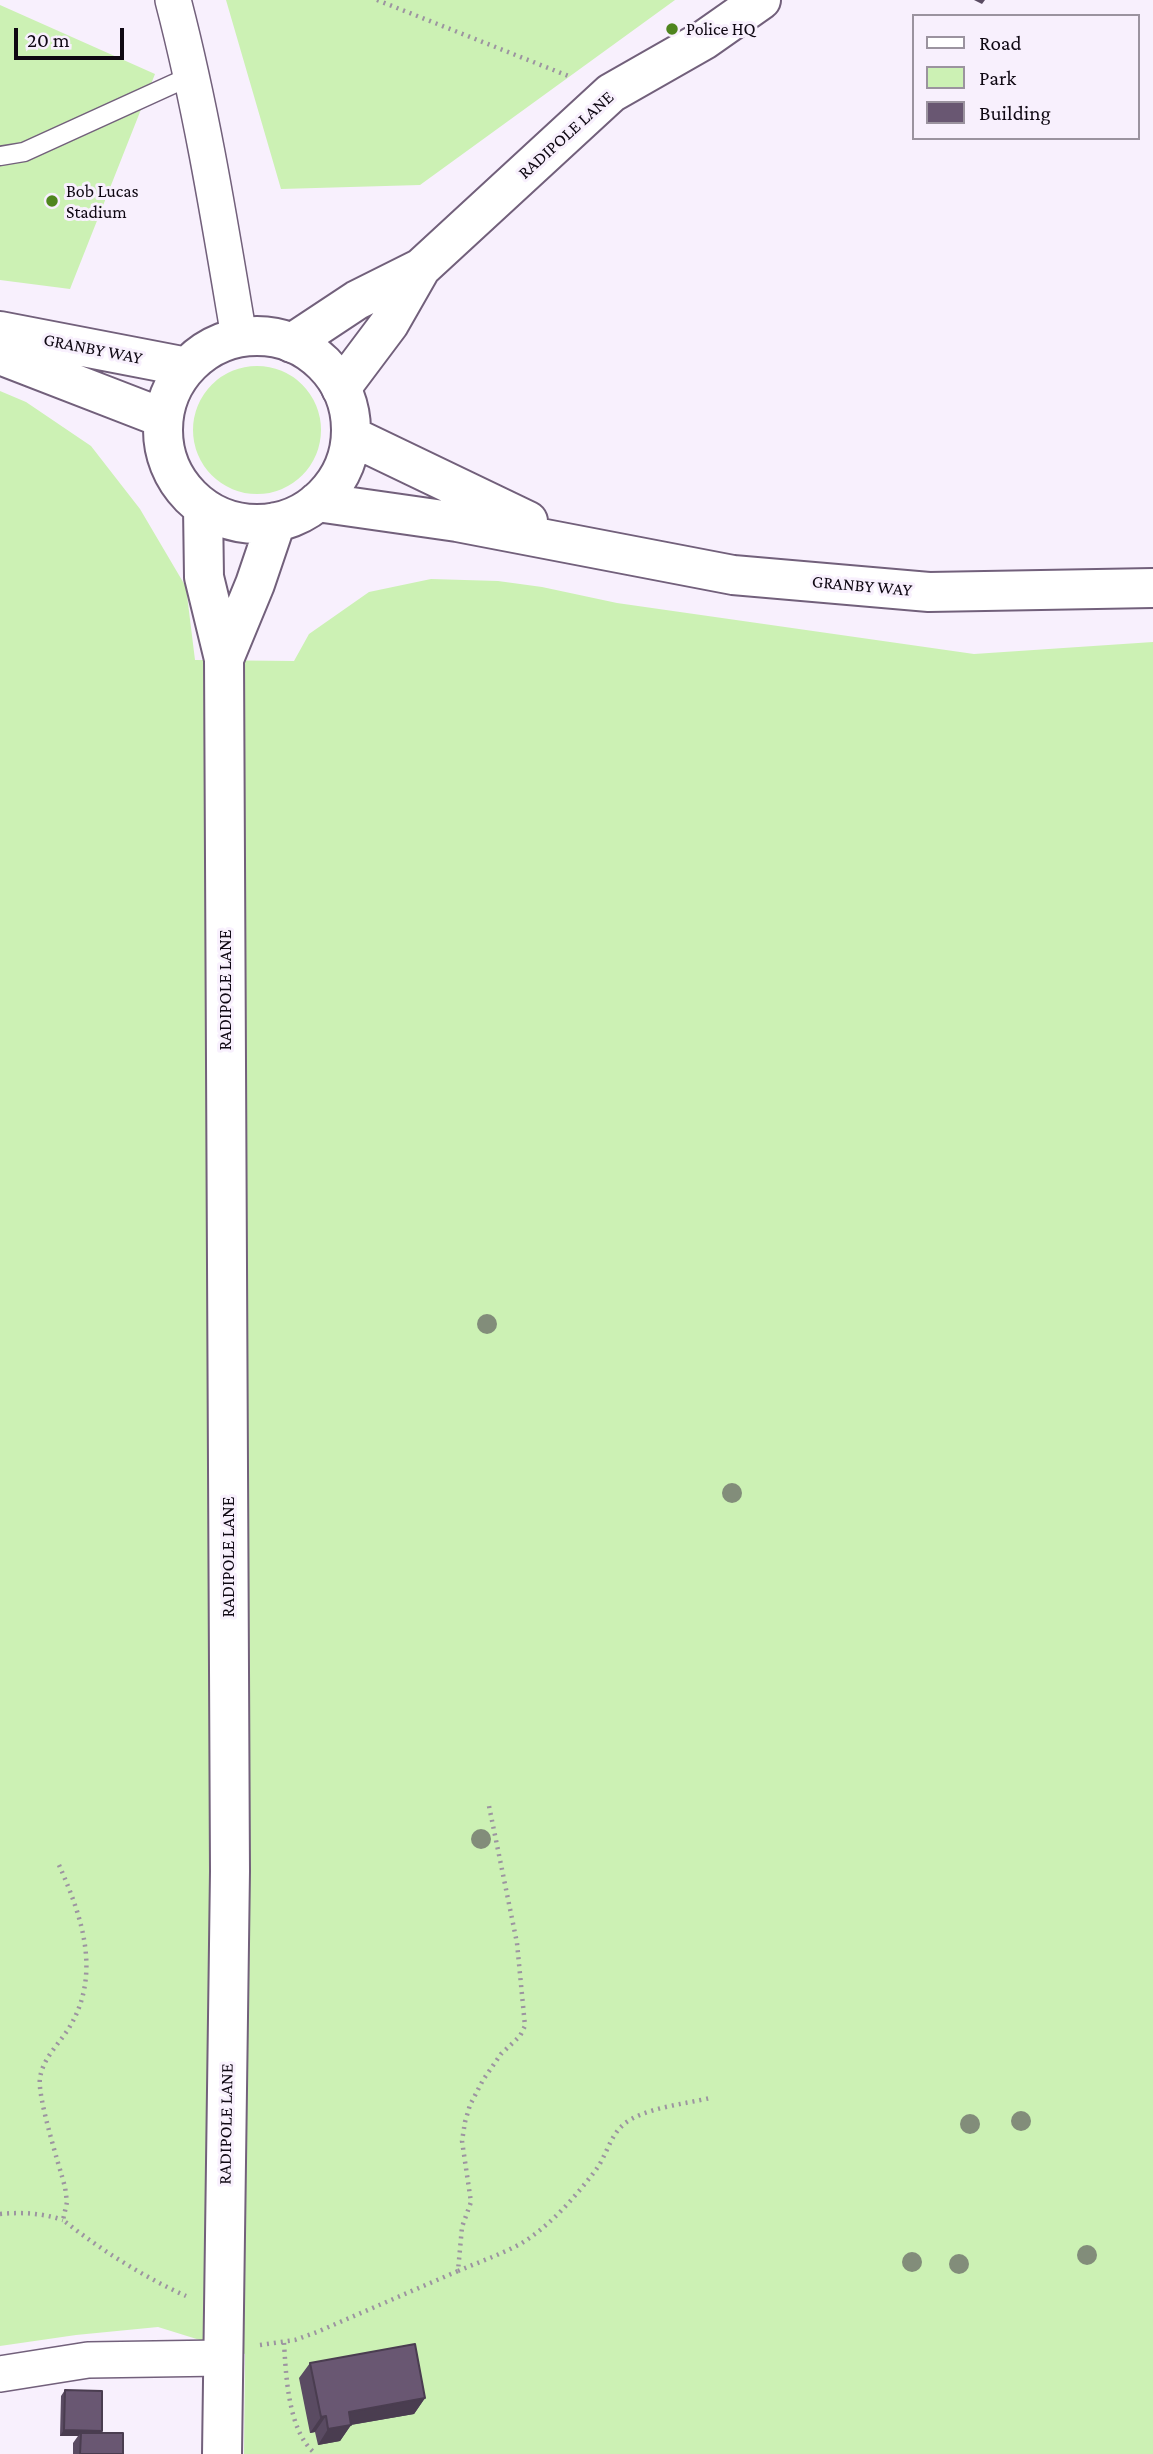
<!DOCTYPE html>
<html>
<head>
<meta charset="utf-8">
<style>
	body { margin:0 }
	#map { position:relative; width:1153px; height:2454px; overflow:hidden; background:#f8f0fd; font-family:"Crimson Pro",serif }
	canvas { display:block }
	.legend { position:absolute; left:912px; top:14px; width:228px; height:126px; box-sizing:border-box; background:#f8f0fd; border:2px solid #9b939f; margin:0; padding:9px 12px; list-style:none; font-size:21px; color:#0f0813 }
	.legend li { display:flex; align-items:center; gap:14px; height:35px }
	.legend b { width:35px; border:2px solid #9b939f }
	.scale { position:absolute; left:14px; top:28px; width:110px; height:32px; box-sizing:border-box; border:4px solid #0f0813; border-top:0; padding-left:9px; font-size:21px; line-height:24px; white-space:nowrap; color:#0f0813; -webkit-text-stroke:5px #f8f0fd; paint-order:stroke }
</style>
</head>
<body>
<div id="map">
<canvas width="1153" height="2454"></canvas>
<ul class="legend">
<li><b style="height:9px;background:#fff"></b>Road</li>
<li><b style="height:19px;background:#ccf1b4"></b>Park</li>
<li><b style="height:19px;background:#695772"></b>Building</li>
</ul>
<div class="scale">20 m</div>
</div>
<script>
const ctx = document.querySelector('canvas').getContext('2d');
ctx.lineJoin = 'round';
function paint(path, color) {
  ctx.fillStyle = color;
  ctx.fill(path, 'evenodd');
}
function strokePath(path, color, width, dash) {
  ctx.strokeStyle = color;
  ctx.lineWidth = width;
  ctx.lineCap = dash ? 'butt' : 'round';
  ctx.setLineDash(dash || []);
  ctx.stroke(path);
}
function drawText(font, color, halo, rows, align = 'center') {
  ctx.font = font + ' "Crimson Pro",serif';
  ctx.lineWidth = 6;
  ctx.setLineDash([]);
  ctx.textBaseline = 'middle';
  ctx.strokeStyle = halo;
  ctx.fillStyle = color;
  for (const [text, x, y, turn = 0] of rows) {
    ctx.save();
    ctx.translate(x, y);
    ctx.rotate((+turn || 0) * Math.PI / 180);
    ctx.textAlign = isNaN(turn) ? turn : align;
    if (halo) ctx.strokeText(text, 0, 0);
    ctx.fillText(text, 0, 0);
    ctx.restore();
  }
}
paint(new Path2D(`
	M226,0H675L420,185L281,189Z
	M0,5L155,74L70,289L0,280Z
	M193 430a64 64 0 1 1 128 0a64 64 0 1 1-128 0Z
	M0,391L26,402L91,446L140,509L186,587L195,660L294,661L309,634L369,592L431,579L498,581L542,587L617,603L974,654L1153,642V2454H244L245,2354L158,2327L76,2335L0,2346Z`), '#ccf1b4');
const service = new Path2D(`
	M0,156L24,152L193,75`);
const minor = new Path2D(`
	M173,0C202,111 220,224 239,337
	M0,2374L88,2360L222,2358`);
const tertiary = new Path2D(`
	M292,343L357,300L421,268L611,93L704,40L761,0
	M341,388L389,324L421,268`);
const secondary = new Path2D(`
	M0,331L187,367
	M163 430a94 94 0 1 1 188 0a94 94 0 1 1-188 0Z
	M0,355L163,418
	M351,436L528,521
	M317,502L457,522L733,575L929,592L1153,588
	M203,508L204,577L224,659L230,1871L222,2454
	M224,659L255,584L276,522`);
strokePath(service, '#72607b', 21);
strokePath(minor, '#72607b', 38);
strokePath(tertiary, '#72607b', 42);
strokePath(secondary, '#72607b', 42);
strokePath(new Path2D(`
	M377,0L571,77
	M59,1865C82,1917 102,1974 69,2028C59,2044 43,2058 40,2078C37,2096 59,2165 65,2187L67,2202L63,2220C101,2250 142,2276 186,2296
	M0,2214C22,2212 42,2213 63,2220
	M458,2271C479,2262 502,2254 522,2243C551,2225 575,2197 595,2171C606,2157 610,2136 623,2125C642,2108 685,2104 710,2098
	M284,2343C286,2375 288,2433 316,2454
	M260,2345L295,2340L317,2332L458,2271L462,2227L471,2202L462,2141L465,2122L470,2105L483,2080L501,2054L520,2036L525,2026L517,1943L489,1806`), '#9c94a0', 4.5, [2, 5]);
strokePath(service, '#fff', 18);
strokePath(minor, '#fff', 35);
strokePath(tertiary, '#fff', 38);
strokePath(secondary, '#fff', 38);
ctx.fillStyle = '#828d7a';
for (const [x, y] of [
	[487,1324],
	[732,1493],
	[481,1839],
	[1021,2121],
	[970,2124],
	[1087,2255],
	[912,2262],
	[959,2264]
]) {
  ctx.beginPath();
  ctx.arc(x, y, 10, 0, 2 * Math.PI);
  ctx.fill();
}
paint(new Path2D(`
	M974,0H985L982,4Z
	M310,2363L425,2398L414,2414L351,2425L340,2441L318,2445L315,2432L310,2433L299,2378Z
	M65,2390L102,2431L100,2433L123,2454H73V2443L78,2436H60L61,2396Z`), '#5a4b62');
paint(new Path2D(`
	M425,2398L414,2414L338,2427L349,2412Z
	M326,2416L315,2432L310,2433L321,2417Z
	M351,2425L340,2441L318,2445L328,2429Z
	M64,2430L102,2431L98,2436L81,2433L78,2436H60Z`), '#4a3d50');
const building = new Path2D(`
	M415,2344L425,2398L349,2412L351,2425L328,2429L326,2416L321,2417L310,2363Z
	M65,2390L102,2391V2431L64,2430Z
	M81,2433H123V2454H80Z`);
paint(building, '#695772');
strokePath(building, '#4a3d50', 2);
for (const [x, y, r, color] of [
	[672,29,7,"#4f851e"],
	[52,201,7,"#4f851e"]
]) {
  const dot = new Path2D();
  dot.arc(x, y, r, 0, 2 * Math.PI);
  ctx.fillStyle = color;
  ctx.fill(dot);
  strokePath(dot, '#f8f0fd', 2.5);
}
drawText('18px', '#0f0813', '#f8f0fd', [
	["Police HQ",686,29],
	["Bob Lucas",66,191],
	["Stadium",66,212]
], 'left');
drawText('18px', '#0f0813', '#f8f0fd', [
	["RADIPOLE LANE",566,135,-42],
	["GRANBY WAY",93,349,11],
	["GRANBY WAY",862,586,5],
	["RADIPOLE LANE",225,990,-90],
	["RADIPOLE LANE",228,1557,-90],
	["RADIPOLE LANE",226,2124,-89]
]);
</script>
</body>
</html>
